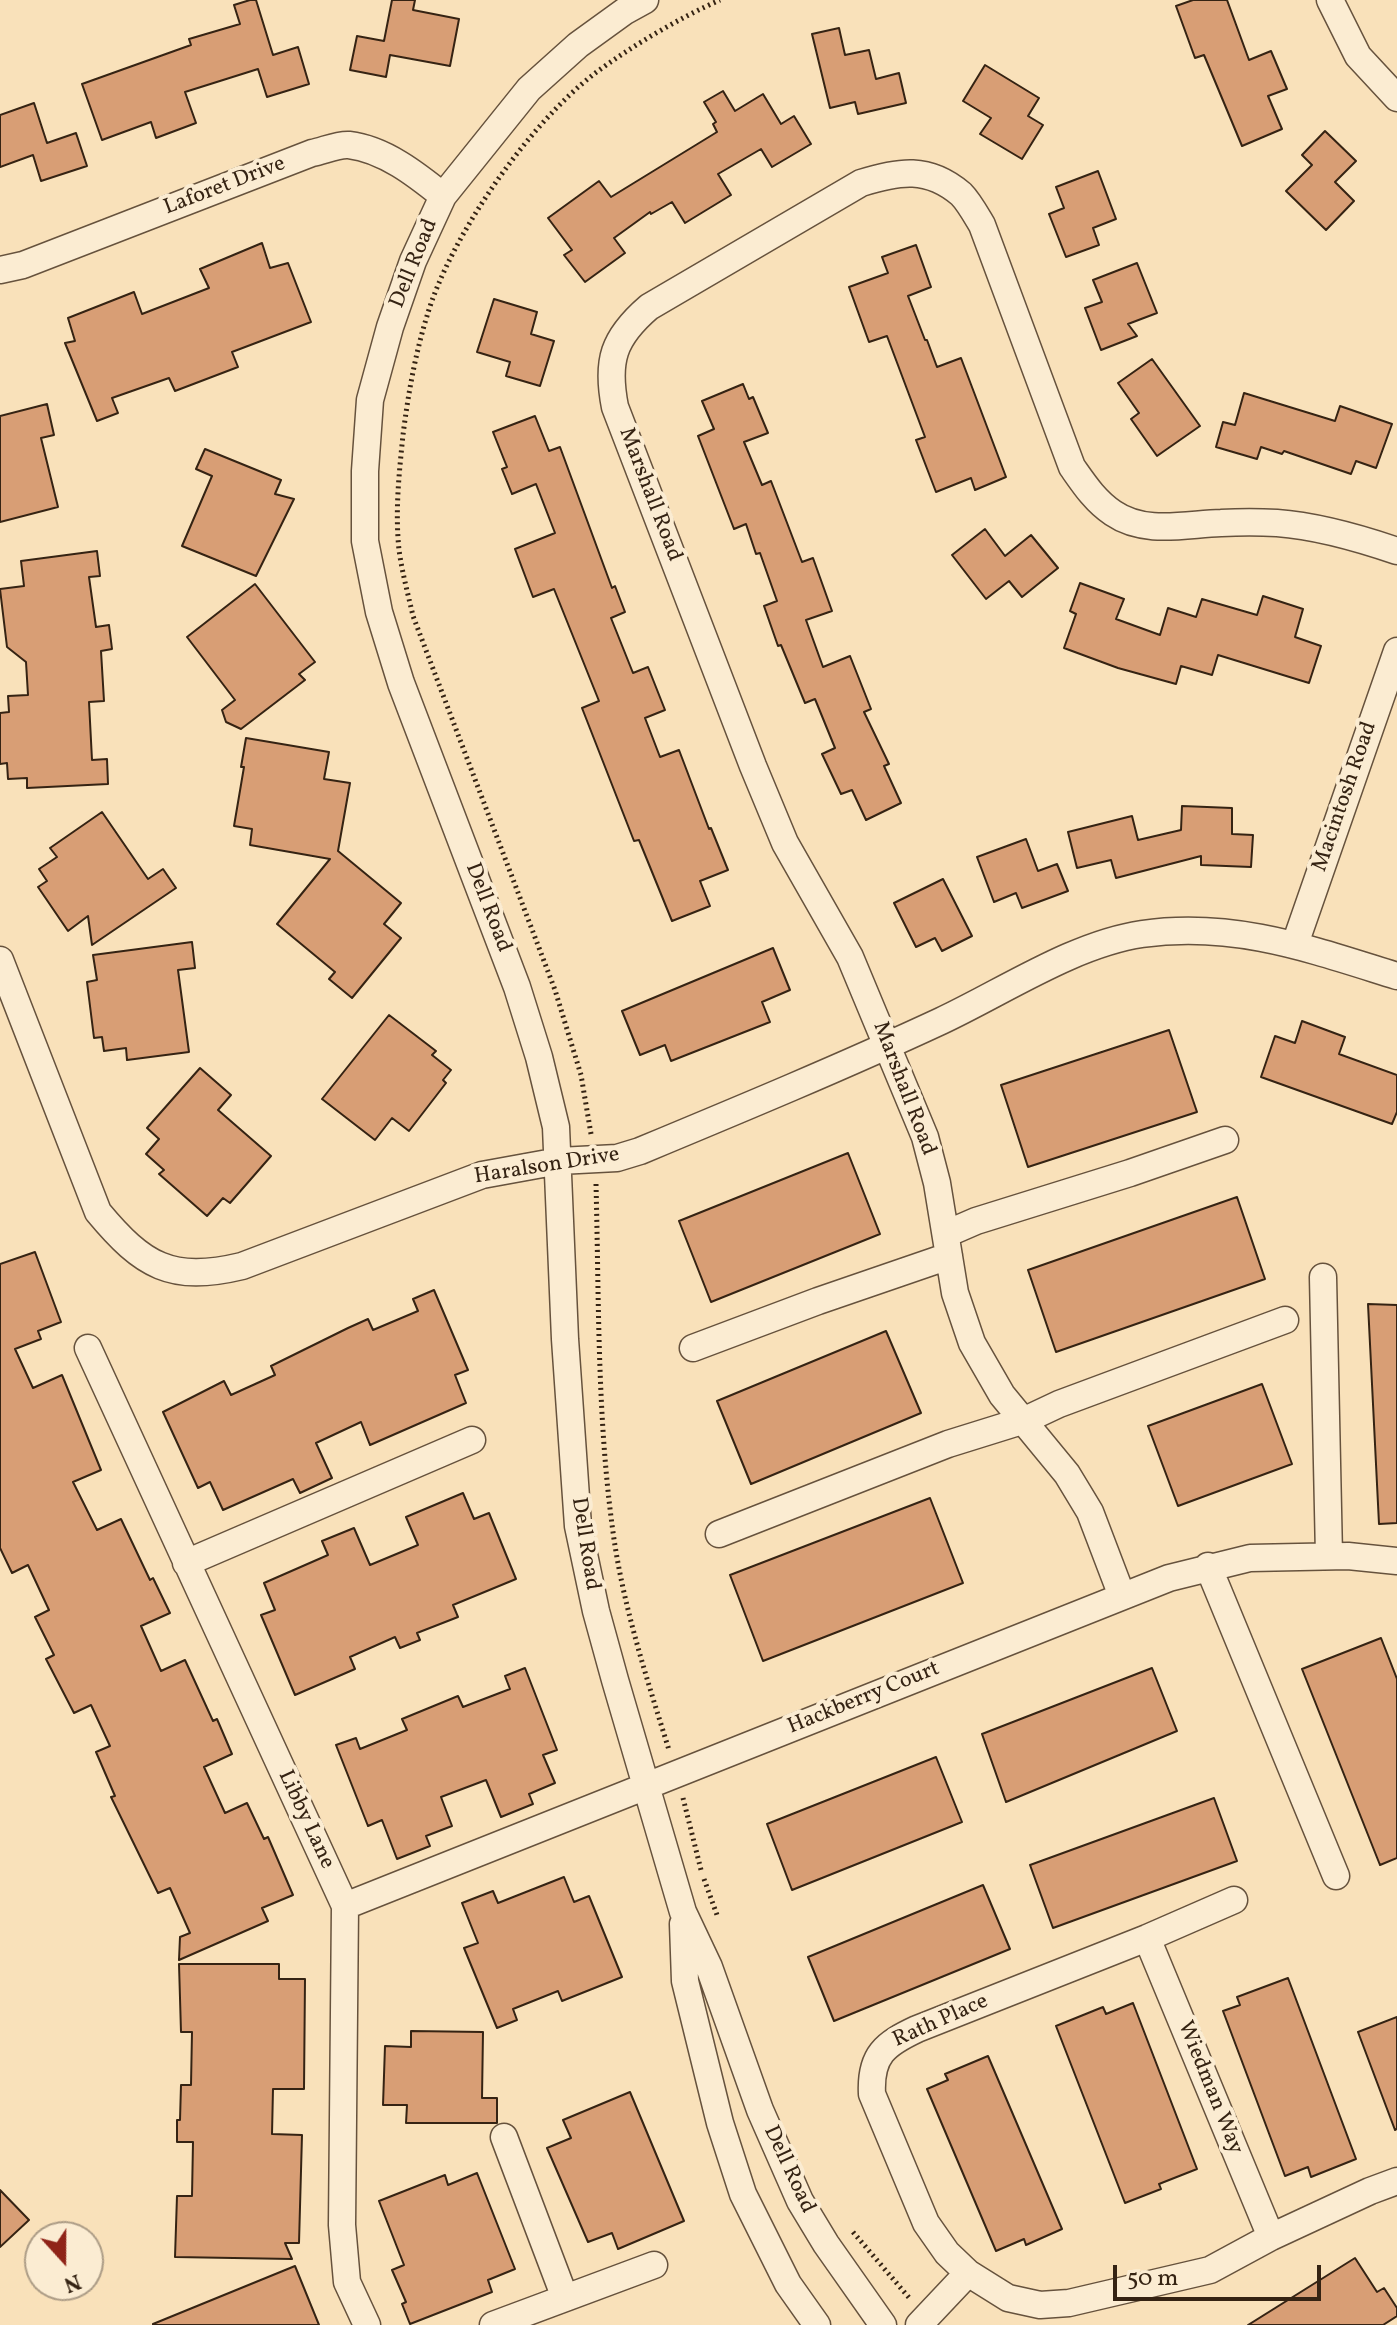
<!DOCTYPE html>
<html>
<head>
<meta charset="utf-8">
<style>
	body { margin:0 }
	#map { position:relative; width:1397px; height:2325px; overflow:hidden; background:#f9e1ba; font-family:Vollkorn,serif }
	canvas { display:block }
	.north { position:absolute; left:24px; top:2221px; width:80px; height:80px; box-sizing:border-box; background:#fbecd2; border:2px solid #ac9c86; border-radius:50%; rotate:159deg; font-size:22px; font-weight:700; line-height:32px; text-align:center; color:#352313 }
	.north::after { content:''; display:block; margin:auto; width:28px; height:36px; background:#8f2418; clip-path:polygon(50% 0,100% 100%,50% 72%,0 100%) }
	.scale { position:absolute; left:1113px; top:2265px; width:208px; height:36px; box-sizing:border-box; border:4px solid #352313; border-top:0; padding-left:10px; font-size:24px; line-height:28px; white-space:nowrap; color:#352313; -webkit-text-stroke:6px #fbecd2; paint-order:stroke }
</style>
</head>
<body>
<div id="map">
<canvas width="1397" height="2325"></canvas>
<div class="north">N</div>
<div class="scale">50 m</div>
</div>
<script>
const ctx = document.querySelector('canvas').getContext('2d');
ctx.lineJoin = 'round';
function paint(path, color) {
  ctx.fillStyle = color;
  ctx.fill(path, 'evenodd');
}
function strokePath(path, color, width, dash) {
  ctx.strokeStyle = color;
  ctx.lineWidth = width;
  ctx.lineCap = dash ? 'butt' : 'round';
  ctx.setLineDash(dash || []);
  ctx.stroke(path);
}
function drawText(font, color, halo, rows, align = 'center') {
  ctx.font = font + ' Vollkorn,serif';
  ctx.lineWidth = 8;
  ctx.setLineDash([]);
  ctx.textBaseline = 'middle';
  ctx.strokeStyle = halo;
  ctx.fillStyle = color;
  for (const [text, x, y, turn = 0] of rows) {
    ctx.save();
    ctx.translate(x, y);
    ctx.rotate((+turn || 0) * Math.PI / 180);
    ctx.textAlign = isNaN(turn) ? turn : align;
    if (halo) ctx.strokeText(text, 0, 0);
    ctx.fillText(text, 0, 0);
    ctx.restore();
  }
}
const building = new Path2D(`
	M250,0H256L273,55L298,47L309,84L267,97L258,69L185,92L196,123L156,138L151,122L102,140L82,84L191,45L189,39L240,24L234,5Z
	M392,0H415L413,10L459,19L450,66L390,55L386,77L350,70L357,36L384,41Z
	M1193,0H1227L1249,60L1271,51L1287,89L1268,96L1282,129L1242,146L1204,55L1195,58L1176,6Z
	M839,28L845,55L869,50L876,79L899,73L906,103L858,114L855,102L830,108L812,34Z
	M985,65L1039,98L1028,116L1043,125L1022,159L980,134L991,118L963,101Z
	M723,91L735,111L763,94L781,124L794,116L811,144L772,167L761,149L718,174L731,195L685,223L672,202L651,214L650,212L614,238L625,253L585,282L564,255L572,250L548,218L599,181L611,197L717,132L713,124L716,122L704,102Z
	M34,103L47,143L76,133L87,166L41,181L33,155L0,167V115Z
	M1325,131L1356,161L1335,182L1354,201L1326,230L1286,191L1312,165L1302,155Z
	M1098,171L1116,219L1093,228L1099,245L1066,257L1049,214L1064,208L1056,187Z
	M262,243L270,268L288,263L311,322L232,352L238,367L175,391L169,378L112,398L118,413L97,421L65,343L75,341L68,318L134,292L142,314L209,288L200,269Z
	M916,245L931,287L908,296L925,340H927L937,367L961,358L1006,477L975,490L971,478L936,492L916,440L925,437L887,336L869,342L849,287L888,273L882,257Z
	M1137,263L1157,313L1128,324L1137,336L1101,350L1085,308L1102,302L1093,280Z
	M494,299L537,312L531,334L554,341L540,386L506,376L510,362L477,352Z
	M1152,359L1200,426L1157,456L1131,419L1139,413L1118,383Z
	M743,384L749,399L753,397L768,433L744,442L762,485L771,481L802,562L813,558L832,611L806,620L823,667L850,656L871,709L864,712L889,764L884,766L901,803L866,820L852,790L841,794L822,754L835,748L815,699L805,703L781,645L778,646L764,606L777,601L760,553L756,554L746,524L734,529L698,436L714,429L702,401Z
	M1244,393L1335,421L1340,406L1392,424L1376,468L1356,461L1351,474L1284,451L1282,454L1261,447L1257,459L1216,447L1223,422L1235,425Z
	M47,404L54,435L41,438L58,507L0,522V416Z
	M535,416L549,451L560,447L612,588L615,586L625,612L611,618L633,673L648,667L665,710L645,718L660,757L679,750L709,829L711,828L728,870L700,881L710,906L672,921L639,840L634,841L582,708L599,701L554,589L533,597L515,549L555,533L536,484L512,494L502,469L507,467L493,432Z
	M205,449L281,480L275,494L294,499L256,576L182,546L212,476L196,469Z
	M985,529L1005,556L1031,535L1058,568L1022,597L1009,581L986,599L952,555Z
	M97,551L100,576L89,577L96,627L109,625L112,649L101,651L104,701L89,702L92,760L107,759L108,784L27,788V778L8,779L7,763L0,764V713L9,712L8,696L28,695L26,662L7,647L0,589L24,586L21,561Z
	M1080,583L1124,599L1116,619L1160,635L1168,608L1196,617L1202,599L1257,615L1263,596L1303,609L1295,637L1321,646L1309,683L1218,655L1212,675L1181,666L1176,684L1118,668L1064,648L1076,614L1070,611Z
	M255,584L315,662L299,674L305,680L241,729L226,722L222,710L235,700L187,637Z
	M246,738L329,752L324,779L350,783L338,851L401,903L384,924L401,938L352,998L329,979L335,972L277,924L330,859L250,845L252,829L234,826L244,767H241Z
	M1182,806L1232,808V834L1253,835L1251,867L1201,865V856L1116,878L1111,860L1077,868L1068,832L1132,816L1138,840L1181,830Z
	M102,812L148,879L163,869L176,888L92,945L88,916L68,931L38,887L47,881L39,869L57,857L50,848Z
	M1026,839L1038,871L1057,864L1068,891L1022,908L1016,893L994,902L977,857Z
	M943,879L972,936L942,951L935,938L916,947L894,903Z
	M192,942L195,968L178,970L189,1052L127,1060L126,1048L104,1051L102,1037L94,1038L87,982L97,980L93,955Z
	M773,948L790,990L762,1002L770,1022L671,1061L665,1045L640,1055L622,1011Z
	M389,1015L436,1051L432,1055L451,1070L443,1080L446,1083L409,1131L392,1118L375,1140L322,1099Z
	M1302,1021L1345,1037L1339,1054L1397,1075V1112L1392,1124L1261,1077L1275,1036L1295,1043Z
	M1169,1030L1197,1112L1028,1167L1001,1085Z
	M200,1068L231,1095L218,1110L271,1156L230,1203L223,1198L207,1216L159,1174L164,1170L146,1154L159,1139L147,1128Z
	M848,1153L880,1234L711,1302L679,1221Z
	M1237,1197L1265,1279L1056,1352L1028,1270Z
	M35,1252L61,1322L38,1331L41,1339L15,1349L33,1388L62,1375L101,1470L73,1482L97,1530L121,1519L150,1580L153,1578L170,1613L141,1626L161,1671L185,1660L213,1721L217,1719L232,1754L204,1767L225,1813L247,1803L264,1839L268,1837L293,1895L262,1908L268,1921L179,1960L180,1937L190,1933L170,1888L158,1893L111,1797L115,1796L96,1752L110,1746L91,1705L74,1713L46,1659L54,1655L35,1617L49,1610L28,1565L12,1573L0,1548V1264Z
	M434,1290L468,1370L455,1375L466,1403L370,1445L361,1422L316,1443L332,1478L300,1493L293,1479L223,1510L210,1482L198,1488L163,1412L224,1381L231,1395L275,1375L271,1366L348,1328L368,1319L373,1330L418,1311L413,1299Z
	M1368,1304L1397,1305V1523L1379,1524Z
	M886,1331L921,1413L751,1484L717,1401Z
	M1262,1384L1292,1464L1178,1506L1148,1426Z
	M463,1493L474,1519L489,1513L516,1579L453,1605L458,1617L417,1633L420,1640L400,1648L395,1637L350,1657L355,1669L295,1695L261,1615L275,1610L264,1583L328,1555L322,1541L354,1528L370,1565L418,1545L406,1517Z
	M930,1498L963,1583L763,1661L730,1575Z
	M1381,1638L1397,1679V1858L1380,1865L1302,1669Z
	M525,1668L557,1750L543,1755L555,1783L529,1794L533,1804L501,1817L486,1780L441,1797L452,1826L426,1836L430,1846L397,1859L382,1820L368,1826L336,1745L356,1738L360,1749L407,1730L402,1719L458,1696L463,1707L510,1689L505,1676Z
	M1152,1668L1177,1731L1006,1802L982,1734Z
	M936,1757L962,1822L792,1890L767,1824Z
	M1214,1798L1237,1861L1053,1928L1030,1865Z
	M564,1877L574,1902L589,1896L622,1977L562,2001L558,1991L513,2009L517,2020L497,2028L464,1948L478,1943L462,1903L493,1891L498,1903Z
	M983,1885L1010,1949L834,2021L808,1957Z
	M179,1964H279V1979H305L304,2089H273L272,2134L302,2135L299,2243H285L292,2259L175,2257L177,2196H192L193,2142H177V2120H180L181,2085H191L192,2032H181Z
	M1288,1978L1356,2159L1311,2177L1308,2167L1285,2176L1223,2011L1240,2005L1237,1997Z
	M1133,2003L1197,2169L1159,2184L1161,2189L1125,2203L1056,2026L1103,2007L1106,2014Z
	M1397,2017V2129L1395,2130L1358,2032Z
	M411,2031L483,2032L482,2098H497V2123H406L407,2105H383L385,2046L411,2047Z
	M988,2056L1062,2229L1026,2245L1024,2239L996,2251L927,2089L948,2080L945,2074Z
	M630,2092L684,2221L618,2249L612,2233L588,2242L547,2148L571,2138L563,2120Z
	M477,2173L515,2269L488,2280L492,2292L410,2324L402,2304L406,2302L392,2270L404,2265L379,2201L445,2175L448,2185Z
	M0,2190L29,2220L0,2247Z
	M1355,2258L1377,2292L1384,2288L1397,2308V2316L1383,2325H1248Z
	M295,2266L319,2325H153V2324Z`);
paint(building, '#d89e75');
strokePath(building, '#352313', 2);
const minor = new Path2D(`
	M645,0L625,11L578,45L529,89L443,196L413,261L390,327L370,400L365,471V541L379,612L401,683L517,987L539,1057L556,1127L565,1339L578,1526L596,1611L615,1680L683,1912L709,1967L760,2110L800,2201L826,2244L883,2325
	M1330,0L1358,56L1397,98
	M0,270L23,265L312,153C323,151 338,144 349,145C384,149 417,175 443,196
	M1295,944L1397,651
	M0,960L98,1212C143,1266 171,1283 242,1266L482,1175L559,1161L617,1158L640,1151C741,1109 842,1067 941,1021C1003,992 1074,944 1142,934C1234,921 1310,949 1397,976
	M946,1234L976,1221L1130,1173L1225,1140
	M1323,1277L1329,1556
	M88,1348L345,1906L342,2225L347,2282L367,2325
	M693,1348L818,1301L949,1256
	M719,1534L948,1444L1025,1420L1059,1404L1285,1320
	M186,1563L472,1440
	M1208,1566L1336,1876
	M1122,1596L1090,1512L1067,1474L1002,1395L972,1343L955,1293L937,1183L925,1137L850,957L785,843L753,766L615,407C606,361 613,338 649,307L861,183C899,171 928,166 961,194C969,202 976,215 982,225L1072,467C1084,484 1095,501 1113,513C1145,535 1186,524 1221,523C1240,522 1259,522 1277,523C1318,526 1359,538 1397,551
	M345,1906L1169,1578L1250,1558L1348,1556L1397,1561
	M683,1924L685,1981L720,2123L743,2194L788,2284L817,2325
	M1147,1938L1271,2237
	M504,2137L565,2298
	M968,2273L947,2253L926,2223L872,2094C870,2055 885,2044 917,2029L1147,1938L1234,1900
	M493,2325L654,2265
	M919,2325L968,2273L1008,2298L1040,2305L1069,2303L1210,2270L1271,2237L1370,2191L1397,2181`);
strokePath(minor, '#66523d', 29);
strokePath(new Path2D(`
	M591,1134L581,1075L555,990L413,616C408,594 402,572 399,550C395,511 399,474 403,435C408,395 415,355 427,316C450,237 528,125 594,74C630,47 679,18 720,0
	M596,1184C599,1299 597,1417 613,1532C623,1606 647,1679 669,1750
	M683,1798L701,1870
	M704,1879L717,1915
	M853,2232L911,2300`), '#352313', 5, [2, 4]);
strokePath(minor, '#fbecd2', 26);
drawText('22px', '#352313', '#fbecd2', [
	["Laforet Drive",225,187,-21],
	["Dell Road",415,264,-68],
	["Marshall Road",649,495,69],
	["Macintosh Road",1346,797,-71],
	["Dell Road",487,908,69],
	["Marshall Road",903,1089,69],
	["Haralson Drive",547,1167,-9],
	["Dell Road",584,1544,81],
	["Hackberry Court",864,1699,-22],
	["Libby Lane",305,1820,65],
	["Rath Place",941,2022,-24],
	["Wiedman Way",1209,2088,68],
	["Dell Road",788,2170,65]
]);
</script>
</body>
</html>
